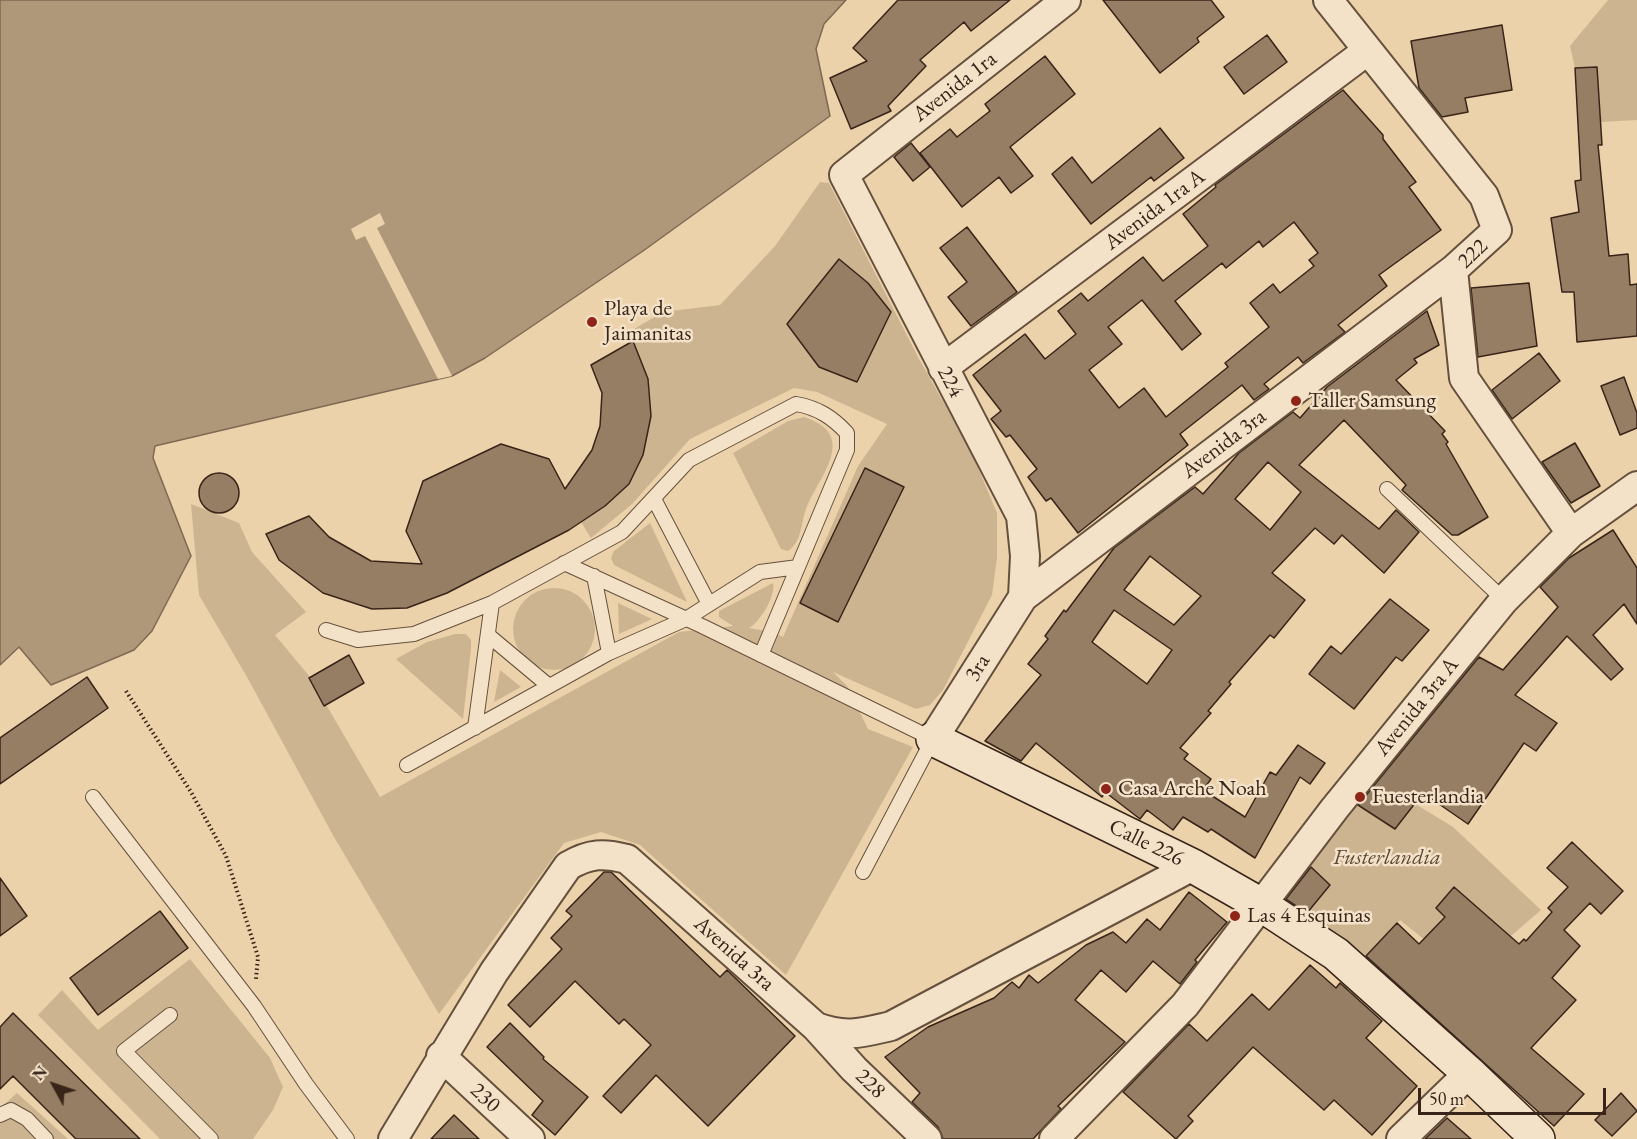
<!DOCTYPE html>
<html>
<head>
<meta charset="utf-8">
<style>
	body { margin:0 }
	#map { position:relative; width:1637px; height:1139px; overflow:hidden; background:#ecd2aa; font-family:"EB Garamond",serif }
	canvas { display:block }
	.north { position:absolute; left:24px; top:1055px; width:60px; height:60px; -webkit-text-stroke:4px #f3e2c8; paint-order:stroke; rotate:310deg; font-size:16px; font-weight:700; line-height:24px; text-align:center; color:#382419 }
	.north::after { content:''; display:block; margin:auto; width:21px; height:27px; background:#382419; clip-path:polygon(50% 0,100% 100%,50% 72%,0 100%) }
	.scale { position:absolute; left:1418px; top:1088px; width:188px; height:27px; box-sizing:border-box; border:3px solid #382419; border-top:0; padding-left:8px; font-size:18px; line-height:21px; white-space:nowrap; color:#382419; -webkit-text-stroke:4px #f3e2c8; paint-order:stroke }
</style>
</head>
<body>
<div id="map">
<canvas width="1637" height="1139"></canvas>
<div class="north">N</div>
<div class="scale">50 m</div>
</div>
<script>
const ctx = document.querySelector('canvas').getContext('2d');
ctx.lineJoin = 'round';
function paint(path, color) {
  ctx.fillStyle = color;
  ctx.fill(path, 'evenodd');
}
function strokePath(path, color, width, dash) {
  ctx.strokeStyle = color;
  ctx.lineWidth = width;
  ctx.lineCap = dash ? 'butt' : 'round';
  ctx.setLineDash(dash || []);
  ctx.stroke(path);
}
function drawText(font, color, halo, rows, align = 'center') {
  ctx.font = font + ' "EB Garamond",serif';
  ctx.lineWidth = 5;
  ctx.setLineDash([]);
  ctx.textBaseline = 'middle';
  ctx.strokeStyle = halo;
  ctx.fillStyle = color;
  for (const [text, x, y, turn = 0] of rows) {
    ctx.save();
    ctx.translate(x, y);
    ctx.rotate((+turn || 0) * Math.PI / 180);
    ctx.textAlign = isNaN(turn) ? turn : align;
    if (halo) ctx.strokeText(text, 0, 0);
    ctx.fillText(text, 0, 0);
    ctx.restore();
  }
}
paint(new Path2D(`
	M1608,0H1637V120L1601,122L1597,67L1575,68L1570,46Z
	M820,182L829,183L918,357L971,451L997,513V558L992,595L943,690L930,705L916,709L833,672L847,686L868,729L913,747L786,975L640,845L601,832L564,843L439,1014L334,837L247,677L199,595L191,504L239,523L252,552L306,612L275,635L310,677L380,797L679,632L733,626L719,617V611L773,583C776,596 760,622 749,628L772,632L783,637L858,466L887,424L817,392L794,388L690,439L632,504L591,538L581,522L643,455L651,416L648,379L629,332L663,312L720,305L775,246Z
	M804,417C860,435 819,476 806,509C800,525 803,540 788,551L781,549L733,453L788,421Z
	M650,523L687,602L614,565L611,558L614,551Z
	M513 629a41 41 0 1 1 82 0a41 41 0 1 1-82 0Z
	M618,603L652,619L619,634Z
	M455,634H466L471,640V649L463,719L396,659L427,642Z
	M500,670L521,687L494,702Z
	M1373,778L1453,827L1541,910L1467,974L1400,920L1360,962L1280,895Z
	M190,959L270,1058L283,1087L273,1110L253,1139H160L38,1015L62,990L98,1030Z
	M17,1093L68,1139H0V1108Z`), '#cdb491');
const water = new Path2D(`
	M0,0H846L824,24L816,49L830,116L643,251L485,358L452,376L155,446L153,458L191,556L152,631L134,650L51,685L19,647L0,665Z`);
paint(water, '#af9779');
strokePath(water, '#7f6953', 1.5);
paint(new Path2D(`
	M380,213L385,224L377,228L452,376L438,379L365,236L356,240L351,229Z`), '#ecd2aa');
const building = new Path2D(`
	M898,0H1010L971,31L964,22L920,60L926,66L888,106L891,111L851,129L830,78L867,61L853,48Z
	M1103,0H1211L1224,17L1197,38L1199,42L1160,73Z
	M1502,25L1512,90L1465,98L1468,112L1442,117L1419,88L1411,41Z
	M1267,35L1287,62L1244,94L1224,67Z
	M1045,56L1075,94L1010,147L1033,176L1011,193L999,177L962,207L920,153L950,129L957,137L990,111L985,104Z
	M1597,67L1602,145H1598L1609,256L1628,254L1630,285L1637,284V336L1577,342L1574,292H1562L1551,218L1579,212L1575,181L1581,180L1575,68Z
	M1343,90L1383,135V139L1416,182L1409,187L1441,230L1379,275L1387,286L1338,325L1345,332L1303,363L1298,357L1264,384L1269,389L1254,400L1242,385L1180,434L1188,445L1078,533L1051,498L1046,501L1028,477L1037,469L1010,435L1006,437L991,419L1001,411L973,375L1025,334L1045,359L1076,334L1058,311L1081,293L1088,301L1143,257L1163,281L1208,246L1183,214L1216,187L1215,185ZM1294,222L1318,253L1309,260L1314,266L1280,293L1273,284L1250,303L1269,327L1225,363L1228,367L1166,417L1144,388L1119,408L1089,370L1122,344L1108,327L1142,300L1182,350L1201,334L1175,301L1222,263L1226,268L1259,241L1263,247Z
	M1160,128L1184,158L1154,181L1151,177L1091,224L1052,174L1072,157L1092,183Z
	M911,143L930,167L913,181L894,157Z
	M967,227L1017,292L971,326L948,297L967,282L940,248Z
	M839,259L868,283L891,312L857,382L819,367L787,324Z
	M1529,283L1537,346L1478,357L1471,288Z
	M1427,311L1439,345L1414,359L1417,363L1396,380L1445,431L1442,434L1448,442L1446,444L1488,517L1458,535H1452L1402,490L1406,485L1344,420L1299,465L1379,529L1396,510L1419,532L1384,573L1342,535L1334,544L1315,528L1272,573L1305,600L1274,638L1270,635L1229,682L1231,684L1208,711L1211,713L1180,748L1188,754L1184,759L1211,779L1203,790L1245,817L1270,772L1276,775L1298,745L1325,763L1310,784L1300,777L1255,858L1211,829L1208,832L1183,817L1173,830L1147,810L1140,819L1105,792L1102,797L1036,743L1021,761L985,741L1041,675L1028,664L1048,639L1045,636L1064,610L1066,612L1114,548L1195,487L1203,494L1239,453L1293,412L1300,418L1327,387ZM1268,462L1301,492L1270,530L1235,499ZM1150,556L1201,596L1174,625L1124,590ZM1114,610L1172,650L1147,684L1092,642Z
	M633,341L648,379L651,416L643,455L629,484L605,506L569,530L447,593L407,608L372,609L323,593L279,560L266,534L309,516L329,537L371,561L422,564L406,531L423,481L501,444L549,459L565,489L592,450L600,426L602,393L591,365Z
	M1539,353L1560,381L1512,419L1492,390Z
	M1624,377L1637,413V428L1620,435L1601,386Z
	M1575,443L1600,486L1571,503L1542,462Z
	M865,468L904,487L838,622L800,603Z
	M199 493a20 20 0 1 1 40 0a20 20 0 1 1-40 0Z
	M1613,530L1637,568V624L1624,604L1593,635L1623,669L1611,680L1567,636L1515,695L1557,723L1536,751L1524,743L1468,824L1423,793L1395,829L1358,805L1479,657L1503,670L1558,607L1540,587L1569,558Z
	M1390,599L1429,630L1402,661L1396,657L1354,709L1309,674L1331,646L1341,654Z
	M349,655L364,683L324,706L309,678Z
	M87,677L108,708L0,784V738Z
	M1572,842L1623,891L1601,914L1590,903L1564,930L1580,946L1552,978L1576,1000L1531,1048L1584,1094L1554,1126L1366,956L1397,923L1419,944L1445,917L1436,908L1454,887L1519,944L1524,939L1526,941L1552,912L1548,908L1568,887L1547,868Z
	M1311,867L1330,885L1307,913L1286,899Z
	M604,872H611L720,977L727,970L795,1036L708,1126L656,1075L621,1113L603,1096L651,1045L624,1019L619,1024L575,981L530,1027L508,1005L562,949L551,938L572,916L566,911Z
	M0,878L27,916L0,936Z
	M1189,892L1227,922L1195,960L1197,962L1180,984L1153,961L1126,992L1101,970L1075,1000L1125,1042L1058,1106L1061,1109L1033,1139H943L938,1127L912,1102L920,1093L885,1057L928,1027L994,998L1012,982L1019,988L1029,975L1038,983L1086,945L1113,932L1126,943L1147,919L1160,930Z
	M160,911L188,948L98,1015L70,978Z
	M1310,965L1336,988L1340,983L1382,1021L1366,1038L1417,1086L1372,1135L1334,1100L1324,1110L1253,1047L1188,1116L1193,1121L1176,1139L1123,1092L1189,1024L1207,1041L1252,994L1269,1010Z
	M13,1013L140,1139H76L13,1076L0,1089V1027Z
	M510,1023L544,1057L543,1059L588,1097L555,1135L532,1115L543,1101L487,1047Z
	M1621,1093L1637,1111L1612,1136L1595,1120Z
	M454,1115L479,1139H431Z
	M1447,1118L1471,1139H1425Z`);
paint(building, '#967e64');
strokePath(building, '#382419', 1.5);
const lane = new Path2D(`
	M1387,489L1504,600
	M654,499L709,604
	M564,563L702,626L933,739L863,872
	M594,576L609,653
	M326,630L358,640L414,634L492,603L622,532L689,460L796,404C818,408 832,417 847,433V450L761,655
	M488,635L549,686
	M475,728L492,603
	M407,765L609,653L686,619L760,572L798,567
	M93,797L254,1006L306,1084L347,1139
	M170,1015L124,1051L211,1139
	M0,1115L11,1110L27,1119L46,1139`);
const street = new Path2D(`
	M1453,270L1464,378L1571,533
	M943,368L1367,51
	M1023,597L1025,556L1021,516L844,175L1066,0
	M933,739L1023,597L1453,270L1497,230L1484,196L1328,0
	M816,1027L854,1069L927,1139
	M441,1056L530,1139
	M393,1139L494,972L568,866C590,853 604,853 627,859L816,1027C846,1038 861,1033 891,1026L1193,866
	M1054,1139L1185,1005L1335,808L1504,600L1571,533L1637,486
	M1401,1139L1469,1073`);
const secondary = new Path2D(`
	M933,739L1193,866L1263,906L1336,954L1469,1073L1538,1139`);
strokePath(lane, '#65503d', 16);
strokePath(street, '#65503d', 32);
strokePath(secondary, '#382419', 36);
strokePath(new Path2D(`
	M126,691L191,792L226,856L258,957L256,979`), '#382419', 4, [1.5, 3]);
strokePath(lane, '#f3e2c8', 14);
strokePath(street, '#f3e2c8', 28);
strokePath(secondary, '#f3e2c8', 33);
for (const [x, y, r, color] of [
	[592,322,6,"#8f2418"],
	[1296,401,6,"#8f2418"],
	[1106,789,6,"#8f2418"],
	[1360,797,6,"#8f2418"],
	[1235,916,6,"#8f2418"]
]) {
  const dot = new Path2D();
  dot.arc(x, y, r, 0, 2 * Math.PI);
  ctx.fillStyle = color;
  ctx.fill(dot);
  strokePath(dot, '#f3e2c8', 2);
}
drawText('22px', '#382419', '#f3e2c8', [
	["Avenida 1ra",955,87,-38],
	["Avenida 1ra A",1155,210,-37],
	["222",1473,254,-44],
	["224",950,382,62],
	["Avenida 3ra",1224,444,-37],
	["3ra",978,668,-58],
	["Avenida 3ra A",1417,707,-51],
	["Calle 226",1146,843,26],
	["Avenida 3ra",734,954,42],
	["228",870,1084,44],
	["230",485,1098,43]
]);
drawText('22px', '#382419', '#f3e2c8', [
	["Playa de",604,309],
	["Jaimanitas",604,334],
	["Taller Samsung",1308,401],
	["Casa Arche Noah",1118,789],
	["Fuesterlandia",1372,797],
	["Las 4 Esquinas",1247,916]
], 'left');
drawText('italic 22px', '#5d4837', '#f3e2c8', [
	["Fusterlandia",1387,858]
]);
</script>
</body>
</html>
